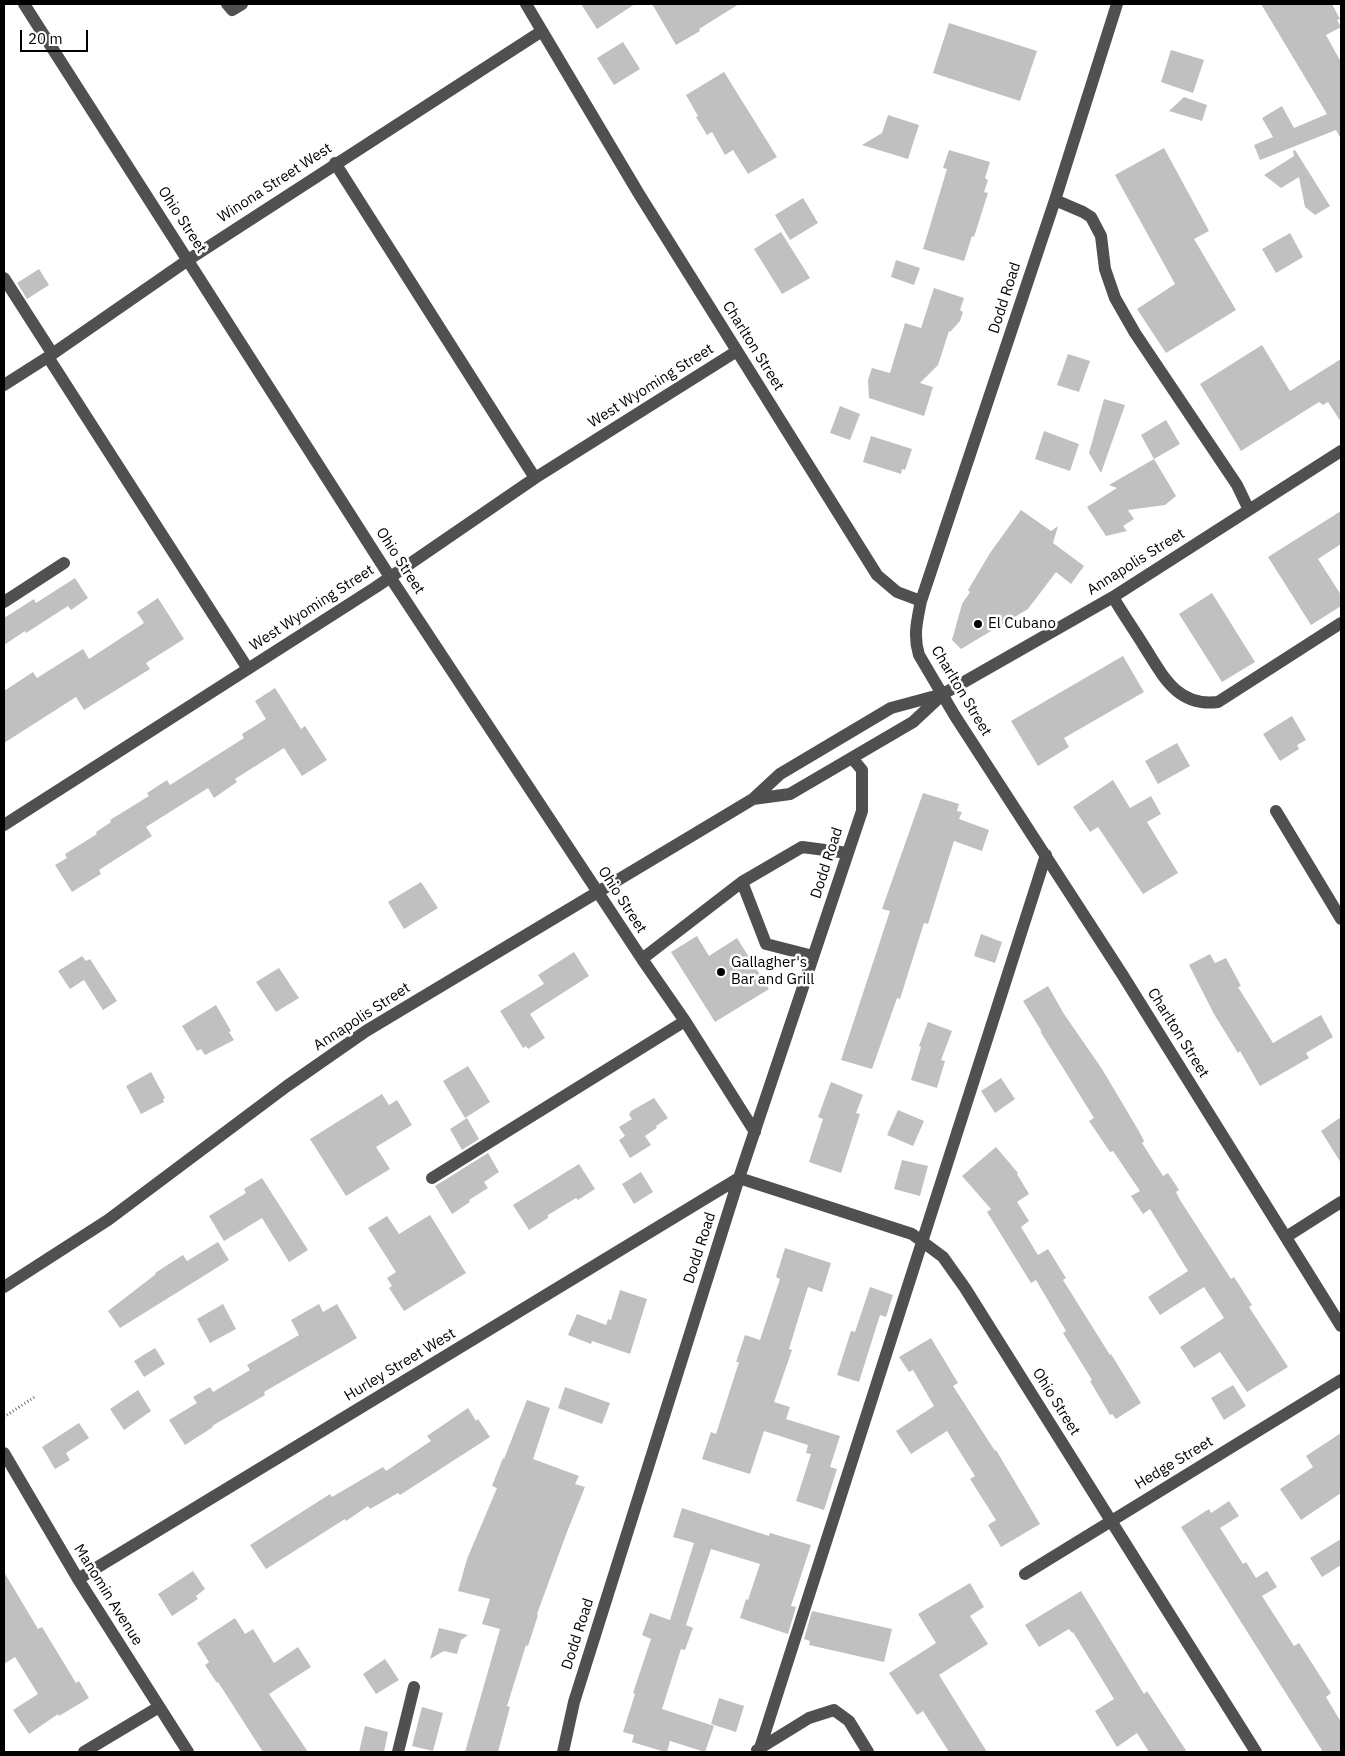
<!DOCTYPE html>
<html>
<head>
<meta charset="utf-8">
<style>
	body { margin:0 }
	#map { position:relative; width:1345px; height:1756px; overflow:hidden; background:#fff; font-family:"IBM Plex Sans",sans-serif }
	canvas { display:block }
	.frame { position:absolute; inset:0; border:5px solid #000; pointer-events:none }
	.scale { position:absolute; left:20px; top:30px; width:68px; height:22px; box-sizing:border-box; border:2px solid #000; border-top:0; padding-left:6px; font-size:15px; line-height:18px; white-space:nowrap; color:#000; -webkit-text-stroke:4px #fff; paint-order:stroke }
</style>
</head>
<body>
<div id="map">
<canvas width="1345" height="1756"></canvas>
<div class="frame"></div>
<div class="scale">20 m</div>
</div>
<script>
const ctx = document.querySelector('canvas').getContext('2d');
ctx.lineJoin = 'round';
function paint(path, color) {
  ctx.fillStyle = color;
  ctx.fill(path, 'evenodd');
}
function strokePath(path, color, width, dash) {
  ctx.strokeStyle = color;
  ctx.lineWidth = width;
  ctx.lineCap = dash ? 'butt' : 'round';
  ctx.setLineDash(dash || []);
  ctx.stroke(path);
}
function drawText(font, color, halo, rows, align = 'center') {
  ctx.font = font + ' "IBM Plex Sans",sans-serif';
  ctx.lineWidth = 5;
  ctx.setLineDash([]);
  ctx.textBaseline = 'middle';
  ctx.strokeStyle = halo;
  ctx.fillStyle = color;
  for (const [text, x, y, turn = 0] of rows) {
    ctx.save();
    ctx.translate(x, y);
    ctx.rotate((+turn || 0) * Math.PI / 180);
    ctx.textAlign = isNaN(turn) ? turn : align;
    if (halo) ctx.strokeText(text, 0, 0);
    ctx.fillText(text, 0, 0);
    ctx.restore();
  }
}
paint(new Path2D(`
	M581,4H635L597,29Z
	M652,4H739L699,29L700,31L676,45Z
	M1261,4H1332L1340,19L1337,20L1341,27L1326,35L1341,62V139L1336,130L1260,160L1254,145L1273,137L1262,118L1282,106L1294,128L1327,114Z
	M949,23L1037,51L1020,101L933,73Z
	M623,42L640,69L614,85L597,58Z
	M1171,50L1204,60L1193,93L1161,82Z
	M724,72L777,157L748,174L733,150L725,155L712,132L707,135L696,117L698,116L686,95Z
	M1184,97L1207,105L1202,121L1169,111Z
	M888,115L919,125L908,159L862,145L882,133Z
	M1164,148L1209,231L1194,239L1236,310L1166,353L1137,309L1175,284L1115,175Z
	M949,150L990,162L985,178L988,180L984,192L988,193L974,237L972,236L964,261L923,249L947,169L943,168Z
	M1295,150L1330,206L1315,215L1305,207L1299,177L1281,188L1264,175L1294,156L1293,151Z
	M803,198L818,223L790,240L775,215Z
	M781,232L810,278L782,294L754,249Z
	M1290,233L1303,257L1276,273L1262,249Z
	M896,260L920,268L914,285L891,277Z
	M39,269L49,285L27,299L17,283Z
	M934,288L964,298L960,310L963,312L960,321L950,332L949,331L938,365L920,383L933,387L924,416L869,398L868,380L872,368L890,373L905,323L921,328Z
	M1262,345L1290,391L1341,359V422L1328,402L1323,405L1319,402L1241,451L1200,384Z
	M1068,354L1090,361L1079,392L1057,385Z
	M1104,399L1125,405L1101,473L1089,453Z
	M840,406L860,414L850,440L830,433Z
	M1166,420L1180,444L1154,459L1141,435Z
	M1044,431L1079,444L1070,471L1035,459Z
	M871,436L912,449L905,470L902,469L901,474L863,462Z
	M1154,459L1176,496L1165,505L1128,510L1134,519L1123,526L1127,531L1106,536L1087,507L1117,488L1109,485Z
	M1021,510L1051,531L1058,526L1053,543L1084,566L1071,584L1056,572L1028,609L961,649L952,640L962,604L970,592L968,590L990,553Z
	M1341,511V544L1318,559L1341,595V606L1311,625L1268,557Z
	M75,578L88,598L71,610L68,606L26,633L25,631L4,645V618L34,599L36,603Z
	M1212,593L1255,662L1222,682L1179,614Z
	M158,598L184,639L146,663L150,669L84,710L76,697L4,743V691L33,672L37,678L83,649L89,659L144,623L137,612Z
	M1123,656L1144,692L1064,738L1069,747L1038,766L1011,721Z
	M275,688L301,729L305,726L327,760L302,776L284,748L235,779L237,782L214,798L208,788L146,827L152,836L99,870L101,874L72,892L55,865L67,858L65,854L97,834L96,832L111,822L110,820L149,796L147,793L167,780L170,785L244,738L242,734L266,719L255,701Z
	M1292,716L1306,740L1297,745L1299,749L1280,761L1263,734Z
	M1177,743L1190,766L1158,784L1145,761Z
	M1113,780L1130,808L1151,796L1161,814L1147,822L1178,873L1143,894L1098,827L1090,832L1073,807Z
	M923,793L959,804L957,811L962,812L959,819L989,830L982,851L954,841L928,924L924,923L900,999L897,998L872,1069L841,1060L890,911L882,909Z
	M421,882L438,908L404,929L388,902Z
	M981,934L1002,942L995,963L974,956Z
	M697,936L709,956L737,938L769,989L715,1022L671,952Z
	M574,952L589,976L530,1014L545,1038L528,1049L526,1046L523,1048L500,1011L544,984L538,975Z
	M1210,954L1215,963L1226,958L1241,986L1238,987L1273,1043L1321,1015L1333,1037L1306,1053L1309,1058L1260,1086L1240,1051L1238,1053L1214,1014L1189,965Z
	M82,956L86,961L90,959L117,1001L103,1010L84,980L70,989L58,971Z
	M279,968L299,998L276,1012L256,982Z
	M1048,986L1064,1014L1102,1069L1140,1133L1144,1141L1142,1143L1163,1176L1168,1173L1179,1190L1176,1192L1180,1200L1231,1279L1234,1277L1252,1305L1249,1307L1288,1367L1247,1392L1220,1352L1194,1368L1180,1347L1224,1318L1204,1287L1160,1315L1148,1297L1188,1271L1150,1209L1143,1214L1131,1196L1140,1191L1113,1151L1110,1152L1089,1121L1094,1118L1040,1031L1042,1032L1023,1001Z
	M216,1005L231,1031L229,1032L234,1040L205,1055L201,1049L197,1051L182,1026Z
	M928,1022L952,1031L941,1060L945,1061L937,1088L911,1080L921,1047L919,1046Z
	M468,1066L490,1102L465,1118L443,1081Z
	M151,1072L165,1098L163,1099L164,1102L141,1114L126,1086Z
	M1001,1078L1015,1099L995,1113L981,1091Z
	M831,1082L863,1095L856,1113L860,1114L841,1173L809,1162L823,1119L818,1117Z
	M382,1094L389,1105L397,1100L412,1125L376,1147L390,1169L346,1196L310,1139Z
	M654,1098L668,1118L656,1126L657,1128L645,1136L651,1145L630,1158L619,1140L625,1136L619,1127L632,1119L629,1115L631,1111Z
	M898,1110L924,1121L913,1146L887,1135Z
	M1341,1117V1163L1321,1131Z
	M467,1118L479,1139L462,1150L450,1129Z
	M996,1147L1018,1173L1017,1174L1029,1194L1017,1202L1029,1221L1021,1227L1038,1255L1048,1249L1066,1278L1063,1280L1110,1355L1111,1354L1141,1403L1116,1419L1112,1414L1110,1415L1090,1381L1092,1380L1063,1333L1066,1331L1036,1280L1031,1283L987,1212L991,1209L962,1176Z
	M488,1153L499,1172L484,1182L488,1188L469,1200L470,1202L452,1214L435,1186Z
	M902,1160L928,1166L920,1196L894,1189Z
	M579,1164L595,1189L578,1200L576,1198L548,1215V1218L529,1230L513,1205Z
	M641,1172L653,1192L634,1204L622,1184Z
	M262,1178L308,1250L289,1262L262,1218L224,1241L209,1216L246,1193L244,1189Z
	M430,1215L466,1273L404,1311L389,1288L392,1286L387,1278L396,1272L368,1228L387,1216L399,1234Z
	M218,1242L229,1260L210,1272L120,1328L108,1311L156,1274L155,1273L183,1255L187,1261Z
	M785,1248L831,1263L822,1292L808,1287L789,1349L792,1350L774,1402L790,1407L786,1419L840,1436L830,1467L837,1469L824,1510L796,1501L811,1454L806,1453L808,1445L764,1431L750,1474L702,1459L711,1432L716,1434L739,1362H736L745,1335L760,1340L780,1279L776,1277Z
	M870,1287L893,1295L886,1317L880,1315L859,1382L837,1375L851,1331L855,1332Z
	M620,1290L647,1299L630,1354L592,1341L591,1344L568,1335L577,1314L606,1325L608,1319L611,1320Z
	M223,1304L236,1329L210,1343L197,1319Z
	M319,1304L323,1312L337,1304L357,1338L264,1392L265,1395L212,1426L213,1427L185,1445L169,1420L197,1403L193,1397L210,1387L213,1392L250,1370L247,1365L299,1335L291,1320Z
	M931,1338L958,1383L953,1386L995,1451L996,1450L1040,1524L1001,1547L988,1525L996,1520L970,1479L975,1476L947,1431L911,1454L896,1431L934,1406L913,1370L909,1372L899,1357Z
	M155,1348L165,1364L144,1377L134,1361Z
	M1233,1385L1246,1406L1224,1420L1211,1398Z
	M565,1387L610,1403L602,1424L558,1408Z
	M138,1390L151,1411L124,1430L110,1409Z
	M527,1400L550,1408L533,1459L579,1476L575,1484L585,1487L567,1532L537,1614L538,1615L528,1646L526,1645L507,1706L510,1707L498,1752H465L500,1629L482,1624L490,1599L458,1591L467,1559L497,1488L492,1486L503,1458L504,1459Z
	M468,1408L476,1421L478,1419L490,1437L400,1495L398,1493L370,1509L368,1506L346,1521L345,1519L266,1569L250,1545L330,1494L332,1497L383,1467L386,1471L431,1441L427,1436Z
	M79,1423L89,1438L66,1453L70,1460L55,1469L42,1447Z
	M1341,1433V1493L1301,1520L1280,1489L1313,1467L1306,1456Z
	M1229,1501L1239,1516L1220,1528L1243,1564L1246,1562L1256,1578L1267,1571L1277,1587L1262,1596L1294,1646L1299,1643L1331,1693L1326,1697L1341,1722V1752H1323L1181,1527L1209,1509L1211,1513Z
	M682,1508L769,1536L770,1533L811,1545L791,1606L796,1607L788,1634L740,1618L746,1599L748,1600L760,1564L711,1549L686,1625L693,1628L685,1650L681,1649L662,1709L714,1726L705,1752L670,1741L667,1752H665L632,1742L634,1735L623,1732L635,1694L633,1693L651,1639L642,1635L650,1613L670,1620L694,1543L673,1537Z
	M1341,1539V1565L1322,1577L1310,1558Z
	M193,1571L205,1589L196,1596L198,1599L172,1616L158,1594Z
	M4,1572L38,1629L42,1627L76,1683L79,1681L89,1698L59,1716L58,1714L29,1734L13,1710L38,1694L15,1657L4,1664Z
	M970,1583L984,1607L970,1616L988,1644L939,1675L987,1752H949L923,1711L917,1715L889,1673L936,1643L918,1614Z
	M1081,1591L1144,1694L1147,1691L1187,1752H1149L1137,1733L1117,1747L1095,1711L1114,1699L1073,1632L1072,1633L1069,1629L1039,1647L1025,1625Z
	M812,1611L892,1629L884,1662L809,1645L810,1641L804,1639Z
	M235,1618L245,1634L253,1629L274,1663L298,1647L311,1667L269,1694L308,1752H263L218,1682L217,1683L205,1665L209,1662L197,1643Z
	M439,1628L468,1635L461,1640L457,1654L444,1651L430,1659Z
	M385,1659L399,1680L376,1694L363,1674Z
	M719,1698L744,1706L736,1732L711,1724Z
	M422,1707L443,1713L433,1751L412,1746Z
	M365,1726L388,1732L384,1752H359Z`), '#c0c0c0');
strokePath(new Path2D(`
	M4,1417L36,1396`), '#727272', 3, [1, 2.5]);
strokePath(new Path2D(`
	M24,4L390,577L642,959L685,1021L755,1132
	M227,4L232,10L242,4
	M526,4L639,194L877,575L897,592L921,601
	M1117,4L1055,200L921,601C917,621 913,636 919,655L955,716L1122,974L1341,1326
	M335,163L535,478
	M1055,200L1083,212L1091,217L1101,236L1105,269L1115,298L1135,333L1237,485L1249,510
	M4,278L52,353
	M48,357L248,669
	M4,385L48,357L188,260L542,31
	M1113,597C1123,614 1134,630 1144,646C1163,676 1177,707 1218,702L1341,623
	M4,602L64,563
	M753,799L790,794L913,722L943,694L1113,597L1341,451
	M1276,811L1341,919
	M4,825L376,587L535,478L737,351
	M742,882L766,944L813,956
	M642,959L742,882L802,847L848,853
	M432,1178L685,1021
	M1286,1237L1341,1202
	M4,1287L108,1220L287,1086L366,1031L753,799L780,774L891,708L943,694
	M4,1453L78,1579L188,1752
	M1025,1574L1341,1380
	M78,1579L739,1178L912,1234L943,1257L965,1288L1256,1752
	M760,1748L1046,855
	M757,1750L809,1718L834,1710L849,1721L868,1752
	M84,1752L159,1707
	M398,1752L414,1687
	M563,1752L574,1702L739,1178L862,811V770L852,758`), '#505050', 12);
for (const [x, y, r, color] of [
	[978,624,5,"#000"],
	[721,972,5,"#000"]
]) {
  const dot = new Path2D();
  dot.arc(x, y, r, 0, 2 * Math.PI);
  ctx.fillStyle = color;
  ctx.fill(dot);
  strokePath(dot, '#fff', 2);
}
drawText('15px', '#000', '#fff', [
	["Winona Street West",275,183,-33],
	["Ohio Street",182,220,57],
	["Dodd Road",1005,298,-72],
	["Charlton Street",753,346,58],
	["West Wyoming Street",651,386,-32],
	["Ohio Street",400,561,57],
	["Annapolis Street",1136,562,-32],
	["West Wyoming Street",312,608,-33],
	["Charlton Street",961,691,59],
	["Dodd Road",827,863,-72],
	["Ohio Street",622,900,57],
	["Annapolis Street",362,1017,-33],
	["Charlton Street",1178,1033,58],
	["Dodd Road",700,1248,-72],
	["Hurley Street West",400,1365,-31],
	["Ohio Street",1056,1402,58],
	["Hedge Street",1174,1463,-31],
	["Manomin Avenue",108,1595,58],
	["Dodd Road",578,1634,-72]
]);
drawText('15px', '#000', '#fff', [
	["El Cubano",988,624],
	["Gallagher's",731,963],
	["Bar and Grill",731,980]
], 'left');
</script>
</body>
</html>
